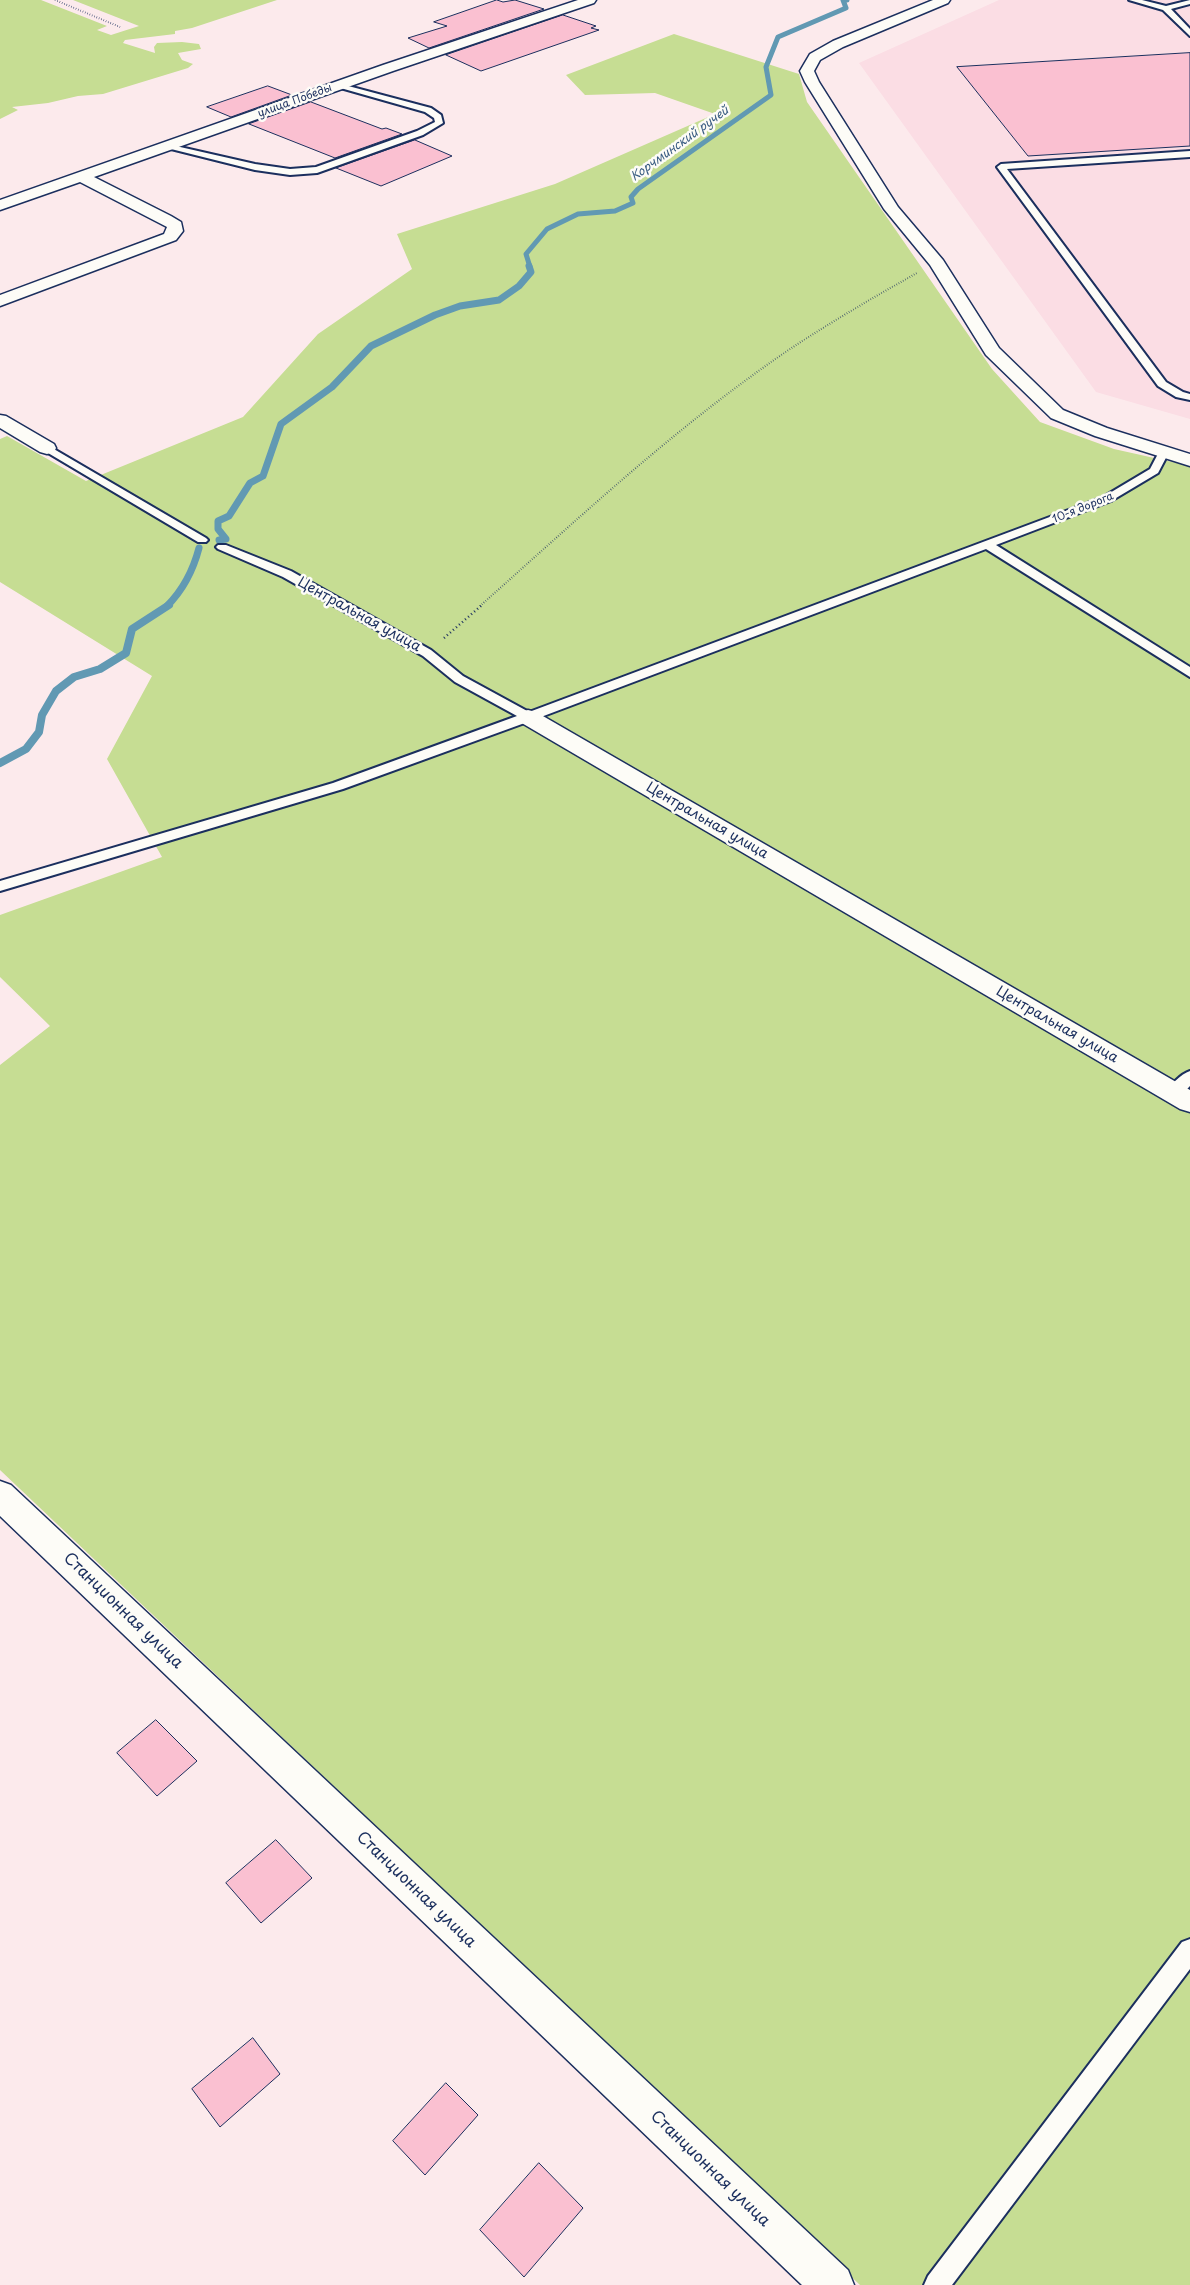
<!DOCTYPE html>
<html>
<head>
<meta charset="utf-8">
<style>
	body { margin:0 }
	canvas { display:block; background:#fceaec }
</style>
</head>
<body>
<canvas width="1190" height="2285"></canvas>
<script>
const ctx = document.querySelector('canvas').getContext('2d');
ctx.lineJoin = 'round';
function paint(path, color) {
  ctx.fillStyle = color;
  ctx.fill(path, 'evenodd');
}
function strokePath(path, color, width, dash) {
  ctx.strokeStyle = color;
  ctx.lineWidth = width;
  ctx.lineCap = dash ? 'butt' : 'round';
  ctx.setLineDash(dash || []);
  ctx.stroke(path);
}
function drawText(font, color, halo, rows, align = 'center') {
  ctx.font = font + ' "Playpen Sans",sans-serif';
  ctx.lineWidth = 5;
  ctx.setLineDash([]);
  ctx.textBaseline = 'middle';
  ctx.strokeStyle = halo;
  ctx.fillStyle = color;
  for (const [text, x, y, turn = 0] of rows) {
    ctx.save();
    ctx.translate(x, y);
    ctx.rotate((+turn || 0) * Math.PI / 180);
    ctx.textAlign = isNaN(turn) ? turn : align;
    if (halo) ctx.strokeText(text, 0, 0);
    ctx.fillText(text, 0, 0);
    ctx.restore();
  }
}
paint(new Path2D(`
	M999,0H1190V419L1096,392L859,63Z`), '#fbdde4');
paint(new Path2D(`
	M0,0H41L107,26L97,30L111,35L139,26L73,0H277L192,28L175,31V34L125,40L123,43L155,53L154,47L157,43L182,42L199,44L201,49L178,53L182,60L193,64L188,68L103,94L78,96L48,103L12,107L18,110L0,119Z
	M674,34L799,74L807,102L992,369L1040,422L1114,449L1190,466V2285H860L0,1470V1065L50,1026L0,977V915L162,857L107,759L152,676L0,582V439L7,436L86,481L243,417L318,334L412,269L397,234L555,184L715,114L655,93L585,95L566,75Z`), '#c6dd93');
strokePath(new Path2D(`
	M530,267L526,254L547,229L578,214L615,211L633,203L631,197L638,189L771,95L766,67L778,37L846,8L843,0H847`), '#6199b3', 5);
strokePath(new Path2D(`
	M219,540L226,539L218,529V521L229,516L250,483L263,476L281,424L332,387L371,346L435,315L460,306L499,300L519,286L531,272L529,266
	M167,606C184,589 193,571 199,548`), '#6199b3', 7);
strokePath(new Path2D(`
	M0,763L26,749L39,732L42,715L56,691L74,677L100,669L126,653L132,629L169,605`), '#6199b3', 8);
const building = new Path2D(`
	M497,0L503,2L515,0L544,9L429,48L408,38L447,26L434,22Z
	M563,15L596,26L591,28L599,30L481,71L446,55Z
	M1190,53V146L1028,156L957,67Z
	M268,86L292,95L231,117L207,107Z
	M311,102L382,129L386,128L402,134L335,158L249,124Z
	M415,140L452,156L381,186L336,168Z
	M156,1720L197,1761L157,1796L117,1753Z
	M276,1840L312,1878L261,1923L226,1883Z
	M253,2038L280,2074L220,2127L192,2089Z
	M446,2083L478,2115L425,2175L393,2141Z
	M539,2163L583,2208L524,2277L480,2230Z`);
paint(building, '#fac0d1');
strokePath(building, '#1b2f5e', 1);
const service = new Path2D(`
	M1129,0H1142L1166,6L1190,0V4L1171,9L1190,29V36L1163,10Z
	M337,83L431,108L441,115L443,123L423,135L317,173L290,175L255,170L163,147L167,144L255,164L290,169L316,167L417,131L435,122L434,118L425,112L337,87Z
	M1190,151V157L1007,169L1166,382L1183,392L1190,394V400L1176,397L1158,386L997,167L1001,164Z
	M47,445L206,538L208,540L206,542H198L43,450L42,448Z
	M1164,449L1169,452L1158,473L1111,501L996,545L1190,667V677L986,549L533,720L343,789L0,891V881L333,783L517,716L455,682L423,656L283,577L218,549L216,547L218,545H226L291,571L431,650L463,676L529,712L1103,497L1150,469L1160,450Z
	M1190,1071V1086C1183,1093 1178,1100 1167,1097L1165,1093C1170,1085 1181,1074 1190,1071Z
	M1190,1939V1969L952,2285H924L928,2276L1182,1942Z`);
const minor = new Path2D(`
	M578,0H596L594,3L393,71L94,177L171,216L181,222L183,231L176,240L0,306V295L164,234L167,227L80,182L0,210V200L383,65Z
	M933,0H950L948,3L843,47L820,60L814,71L819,82L898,207L943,260L999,348L1063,410L1107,428L1190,454V466L1095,436L1051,418L986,355L930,265L884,209L805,82L800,71L810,54L833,41Z
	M0,415L6,416L54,444L56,448L54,452L47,454L40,452L0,428Z
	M528,710L536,712L1190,1090V1112L1180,1109L520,722L517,717L520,712Z
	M0,1481L11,1485L848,2270L854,2285H802L0,1516Z`);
strokePath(service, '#1b2f5e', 4);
strokePath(minor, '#1b2f5e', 3);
strokePath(new Path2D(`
	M55,0L120,27
	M480,606C580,517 679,424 790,349C831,322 874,297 917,273`), '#1b2f5e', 2, [0.5, 2]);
strokePath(new Path2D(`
	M444,638L482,605`), '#1b2f5e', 2.5, [1, 3]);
paint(service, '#fdfcf7');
paint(minor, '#fdfcf7');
drawText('11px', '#1b2f5e', '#fdfcf7', [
	["улица Победы",295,101,-20],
	["10-я дорога",1083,508,-22]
]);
drawText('italic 12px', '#385b81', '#fdfcf7', [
	["Корчминский ручей",680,144,-36]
]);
drawText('14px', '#1b2f5e', '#fdfcf7', [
	["Центральная улица",359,615,29],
	["Центральная улица",707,821,30],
	["Центральная улица",1057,1025,30]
]);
drawText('16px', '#1b2f5e', '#fdfcf7', [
	["Станционная улица",123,1611,44],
	["Станционная улица",416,1890,44],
	["Станционная улица",710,2169,44]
]);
</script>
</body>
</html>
